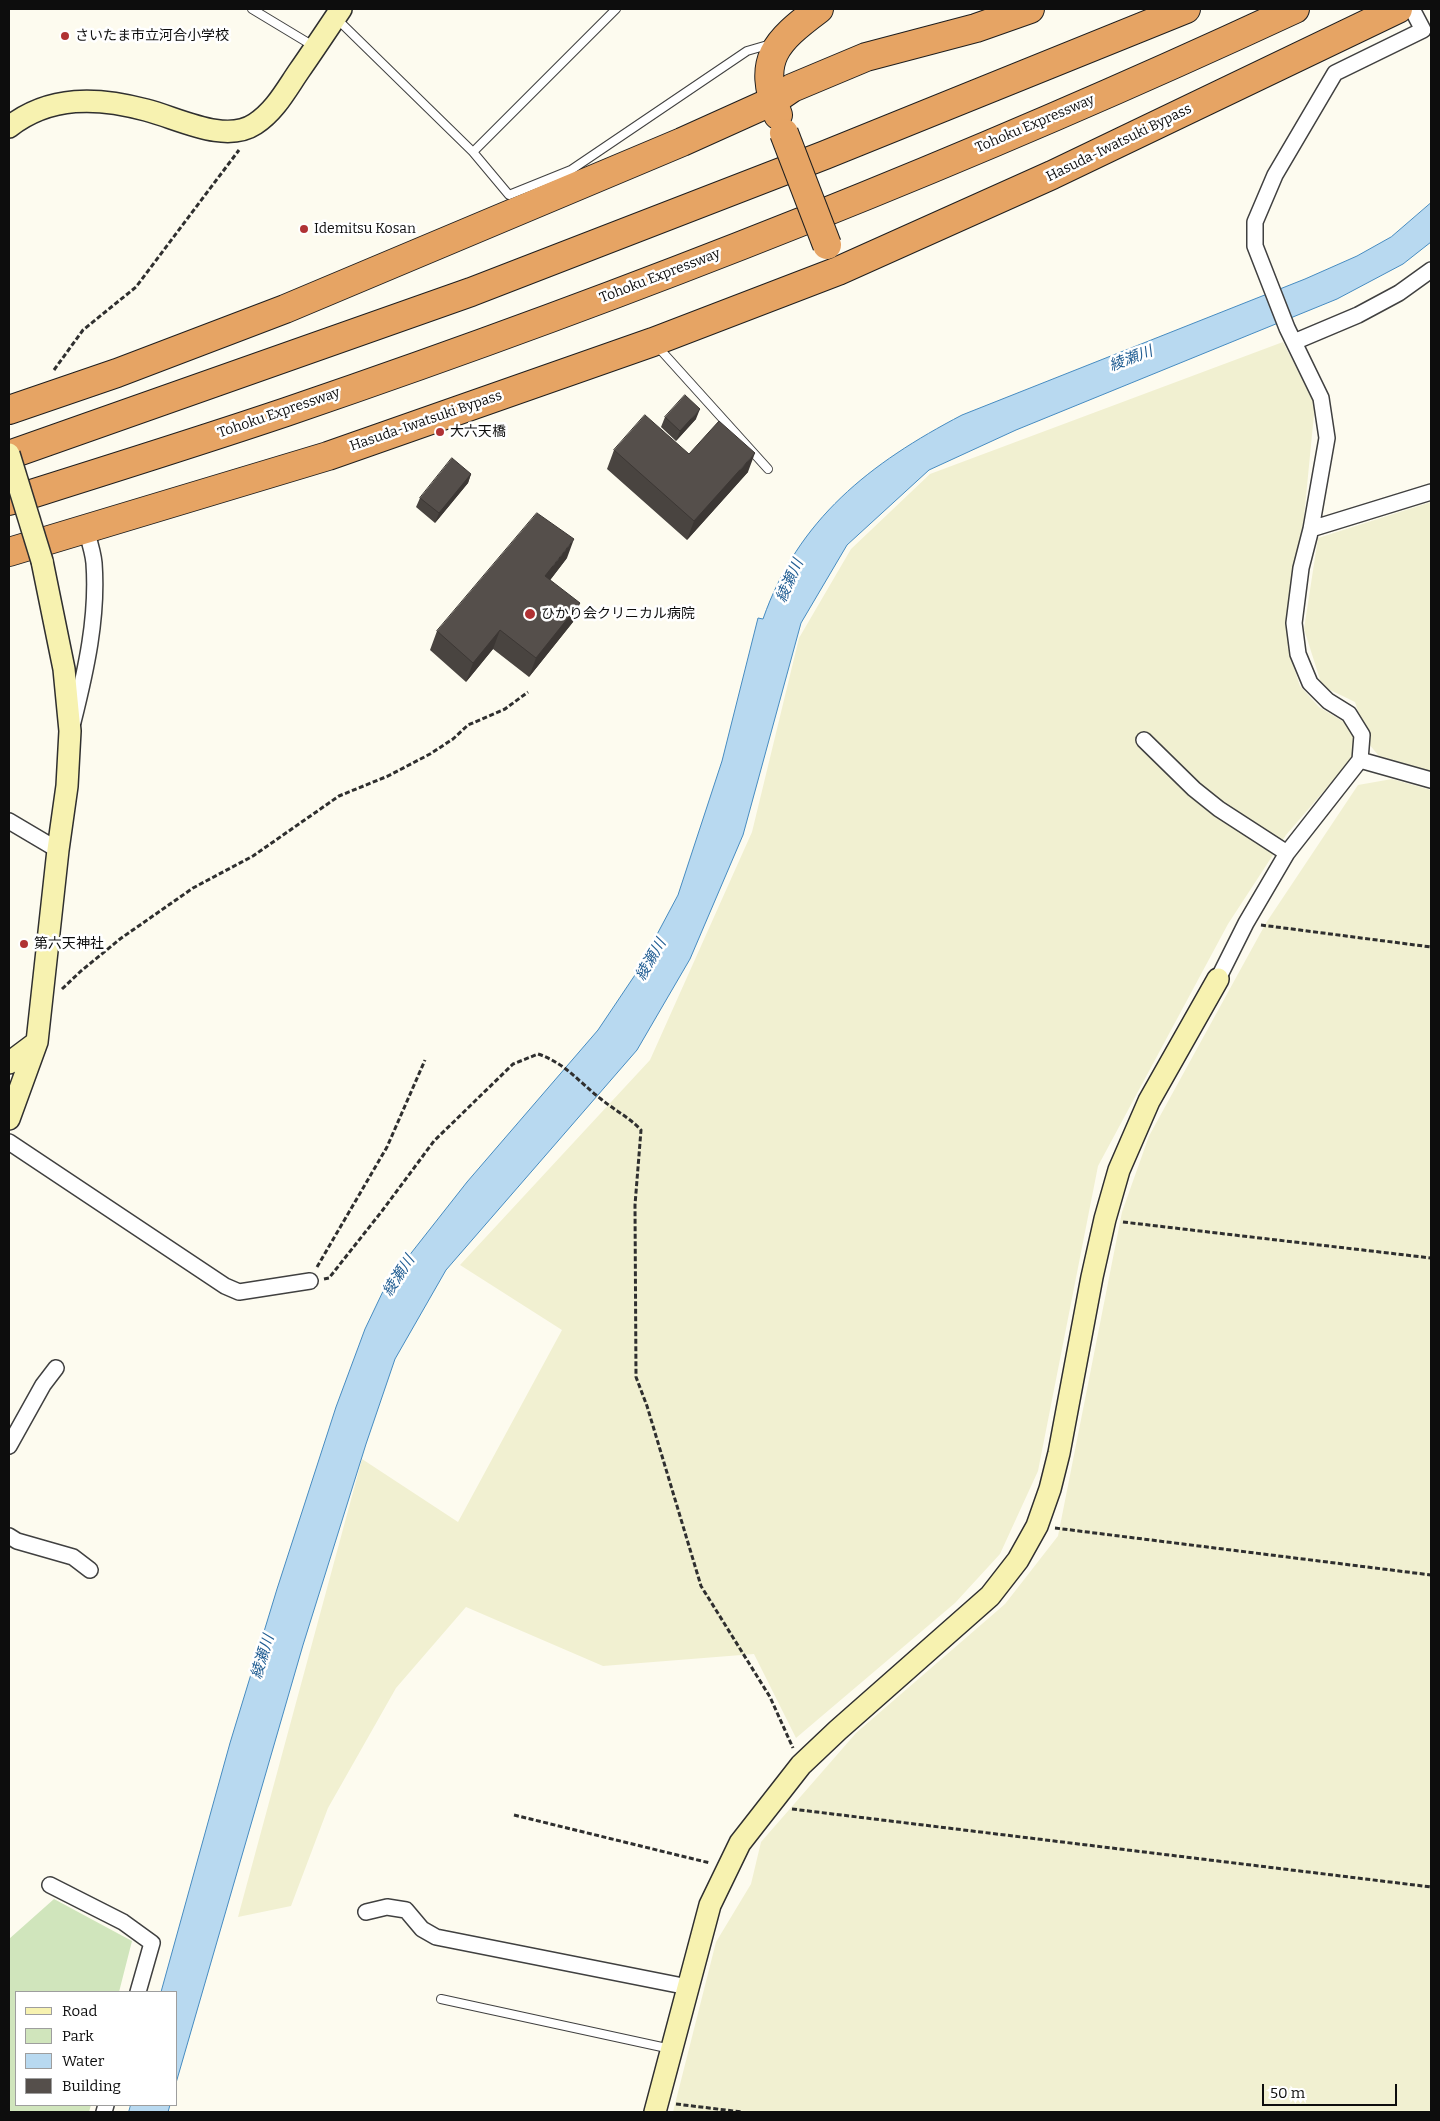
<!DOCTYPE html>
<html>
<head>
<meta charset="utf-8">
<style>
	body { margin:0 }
	#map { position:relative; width:1440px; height:2121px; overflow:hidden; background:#fdfbef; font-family:Bitter,serif }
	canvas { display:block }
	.frame { position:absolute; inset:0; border:10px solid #0d0d0d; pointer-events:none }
	.legend { position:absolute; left:15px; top:1991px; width:162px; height:115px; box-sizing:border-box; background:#fff; border:1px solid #9e9e9e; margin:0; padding:6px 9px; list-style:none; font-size:15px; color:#0d0d0d }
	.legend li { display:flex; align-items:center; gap:10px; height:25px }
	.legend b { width:25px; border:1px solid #9e9e9e }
	.scale { position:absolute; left:1262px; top:2084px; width:135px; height:22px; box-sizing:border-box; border:2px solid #0d0d0d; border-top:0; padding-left:6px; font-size:15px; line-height:18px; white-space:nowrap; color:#0d0d0d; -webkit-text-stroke:4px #fff; paint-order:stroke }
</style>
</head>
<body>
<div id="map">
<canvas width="1440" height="2121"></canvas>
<div class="frame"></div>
<ul class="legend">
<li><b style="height:6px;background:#f7f2b0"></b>Road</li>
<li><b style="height:14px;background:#d0e5bc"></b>Park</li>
<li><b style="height:14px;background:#b8d9f0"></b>Water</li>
<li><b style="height:14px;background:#554f4b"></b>Building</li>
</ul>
<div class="scale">50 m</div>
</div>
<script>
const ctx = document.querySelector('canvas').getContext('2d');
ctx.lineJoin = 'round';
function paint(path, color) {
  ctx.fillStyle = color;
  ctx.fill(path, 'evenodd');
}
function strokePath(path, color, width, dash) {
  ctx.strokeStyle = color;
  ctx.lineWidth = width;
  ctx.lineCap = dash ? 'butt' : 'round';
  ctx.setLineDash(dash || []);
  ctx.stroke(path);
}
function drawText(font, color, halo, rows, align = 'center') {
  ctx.font = font + ' Bitter,"Noto Sans JP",serif';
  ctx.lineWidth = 5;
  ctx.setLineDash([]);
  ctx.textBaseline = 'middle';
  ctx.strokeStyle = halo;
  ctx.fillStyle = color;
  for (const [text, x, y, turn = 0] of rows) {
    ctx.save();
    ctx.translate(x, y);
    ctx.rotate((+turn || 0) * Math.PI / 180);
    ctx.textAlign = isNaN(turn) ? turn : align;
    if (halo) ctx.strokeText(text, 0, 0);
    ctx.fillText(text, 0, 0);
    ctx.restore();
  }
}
paint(new Path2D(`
	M1283,342L1315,404L1304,517L1288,615L1289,653L1300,686L1319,707L1344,722L1355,735L1356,754L1286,835L1228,924L1098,1166L1038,1471L1000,1554L955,1603L796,1738L754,1654L603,1666L466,1607L396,1688L328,1808L291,1906L238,1917L362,1459L458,1522L562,1330L460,1265L650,1060L752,832L799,638L851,549L930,474Z
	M1431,502V771L1379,756L1368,743L1355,702L1322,686L1304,629L1318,538Z
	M1392,779L1431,790V2112H673L716,1942L751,1884L761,1842L856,1733L1005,1604L1058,1536L1122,1212L1149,1136L1266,923L1358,785Z`), '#f1f0d1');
paint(new Path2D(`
	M54,1899L132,1941L119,1992H16V2105H91L89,2112H9V1939Z`), '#d0e5bc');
const water = new Path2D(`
	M1431,203V242L1403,264L1337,299L1016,430L929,470L847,545L801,623L743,835L690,959L637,1050L446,1270L395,1359L366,1444L303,1645L176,2083V1992H161L230,1743L277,1589L336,1407L365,1329L386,1285L467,1182L598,1030L637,972L678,895L722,761L758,618L763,619C798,519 870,463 962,415L1305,279L1357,256L1391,237Z
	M131,2105H170L168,2112H129Z`);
paint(water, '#b8d9f0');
strokePath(water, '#468bc0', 1);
const lane = new Path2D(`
	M252,9L315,47
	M616,9L473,152L509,195L571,170L747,51L771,44
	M337,19L473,152
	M657,346L768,469
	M441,1999L671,2049`);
const street = new Path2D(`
	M1294,342L1358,315L1399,293L1431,270
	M1311,529L1431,492
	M73,722C86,670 98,617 94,563C93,552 89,540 86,530
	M1144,740L1194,789L1219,809L1287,853
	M1360,760L1431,780
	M9,821L58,850
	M1218,979L1246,923L1287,853L1360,760L1362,735L1349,714L1328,701L1310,683L1298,654L1294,623L1301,568L1311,529L1327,438L1321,398L1287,328L1255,246V222L1275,175L1335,73L1423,30L1412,9
	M9,1142L225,1286L239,1292L310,1281
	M9,1446L43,1385L56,1368
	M9,1536L17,1541L73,1557L90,1570
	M50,1885L123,1922L152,1943L138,1992
	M366,1912L387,1907L406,1910L422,1929L436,1937L688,1987
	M104,2112L106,2105`);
const secondary = new Path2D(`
	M9,127C50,95 98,97 146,110C178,118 225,144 255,124C275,111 286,90 299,71C313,51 327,30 341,9
	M9,1063L37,1042
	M9,1119L37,1042L58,850L67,786L70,731L64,669L42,561
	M655,2112L710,1905L740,1843L801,1765L838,1730L990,1596L1018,1560L1037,1526L1050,1489L1059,1453L1092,1277L1105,1219L1119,1170L1149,1101L1218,979`);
const highway = new Path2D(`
	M778,115C757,59 775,42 819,9
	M9,410L117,373L285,309L682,142L773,101L792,88L866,57L976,28L1030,9
	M9,455L471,292L825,155L1186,9
	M9,501C101,472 194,443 286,412C629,295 966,162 1295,9
	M9,552L328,456L653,342L838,271L1052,175L1398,9`);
strokePath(lane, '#404040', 10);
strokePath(street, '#404040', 18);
strokePath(secondary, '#2f2f2f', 24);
strokePath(highway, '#1e1e1e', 30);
strokePath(new Path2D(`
	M54,370L83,330L136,287L239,150
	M1261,925L1431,947
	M62,989L81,971L120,939L193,888L253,856L339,796L388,776L430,754L453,739L468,725L505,709L528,692
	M1123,1222L1431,1258
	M317,1267L387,1147L425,1060
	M324,1279L329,1278L382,1211L434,1141L513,1064L538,1054C565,1063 579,1082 601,1099C614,1110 629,1117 641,1130L635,1205L636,1377L647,1406L701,1586L770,1697L793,1748
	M1055,1528L1431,1575
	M792,1809L1431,1887
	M514,1815L710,1863
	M676,2104L742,2112`), '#2f2f2f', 3, [5, 2.5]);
strokePath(lane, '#fff', 8);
strokePath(street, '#fff', 15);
strokePath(secondary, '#f7f2b0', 21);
strokePath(highway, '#e6a464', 28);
const secondaryBridge = new Path2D(`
	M9,454L42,561`);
const highwayBridge = new Path2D(`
	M784,133L827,245`);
strokePath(secondaryBridge, '#2f2f2f', 24, []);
strokePath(highwayBridge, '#1e1e1e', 30, []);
strokePath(secondaryBridge, '#f7f2b0', 21);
strokePath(highwayBridge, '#e6a464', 28);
paint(new Path2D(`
	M665,417L696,419L676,441L661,427Z
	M614,450L689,454L748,472L687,540L607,469Z
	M471,474L468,483L435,523L416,507L420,498Z
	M567,558L550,580L573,622L529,677L493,649L466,682L430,650L437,631Z`), '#494440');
paint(new Path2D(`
	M700,409L696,419L676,441L680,431Z
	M755,453L748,472L687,540L694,521Z
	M471,474L468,483L435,523L439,513Z
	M574,539L567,558L538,596L545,576Z
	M580,603L573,622L529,677L536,658Z
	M500,630L493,649L466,682L473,663Z`), '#3c3734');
const building = new Path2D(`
	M685,395L700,409L680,431L665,417Z
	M645,415L689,454L719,421L755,453L694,521L614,450Z
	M452,458L471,474L439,513L420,498Z
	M537,513L574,539L545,576L580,603L536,658L500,630L473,663L437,631Z`);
paint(building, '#554f4b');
strokePath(building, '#3c3734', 1);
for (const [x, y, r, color] of [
	[65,36,5,"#b03234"],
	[304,229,5,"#b03234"],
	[440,432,5,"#b03234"],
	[530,614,6,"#b03234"],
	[24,944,5,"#b03234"]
]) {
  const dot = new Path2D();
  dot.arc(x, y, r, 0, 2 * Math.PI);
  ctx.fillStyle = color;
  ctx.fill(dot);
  strokePath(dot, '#fff', 2);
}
drawText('14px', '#0d0d0d', '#fff', [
	["さいたま市立河合小学校",75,36],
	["Idemitsu Kosan",314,229],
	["大六天橋",450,432],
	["ひかり会クリニカル病院",541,614],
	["第六天神社",34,944]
], 'left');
drawText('14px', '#0d0d0d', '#fff', [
	["Tohoku Expressway",1035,124,-23],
	["Hasuda-Iwatsuki Bypass",1119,143,-26],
	["Tohoku Expressway",660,276,-21],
	["Tohoku Expressway",279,413,-19],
	["Hasuda-Iwatsuki Bypass",426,421,-19]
]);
drawText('italic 15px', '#225e93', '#fff', [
	["綾瀬川",1131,359,-21],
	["綾瀬川",790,581,-66],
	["綾瀬川",651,960,-60],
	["綾瀬川",399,1276,-57],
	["綾瀬川",263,1657,-73]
]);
</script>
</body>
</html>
